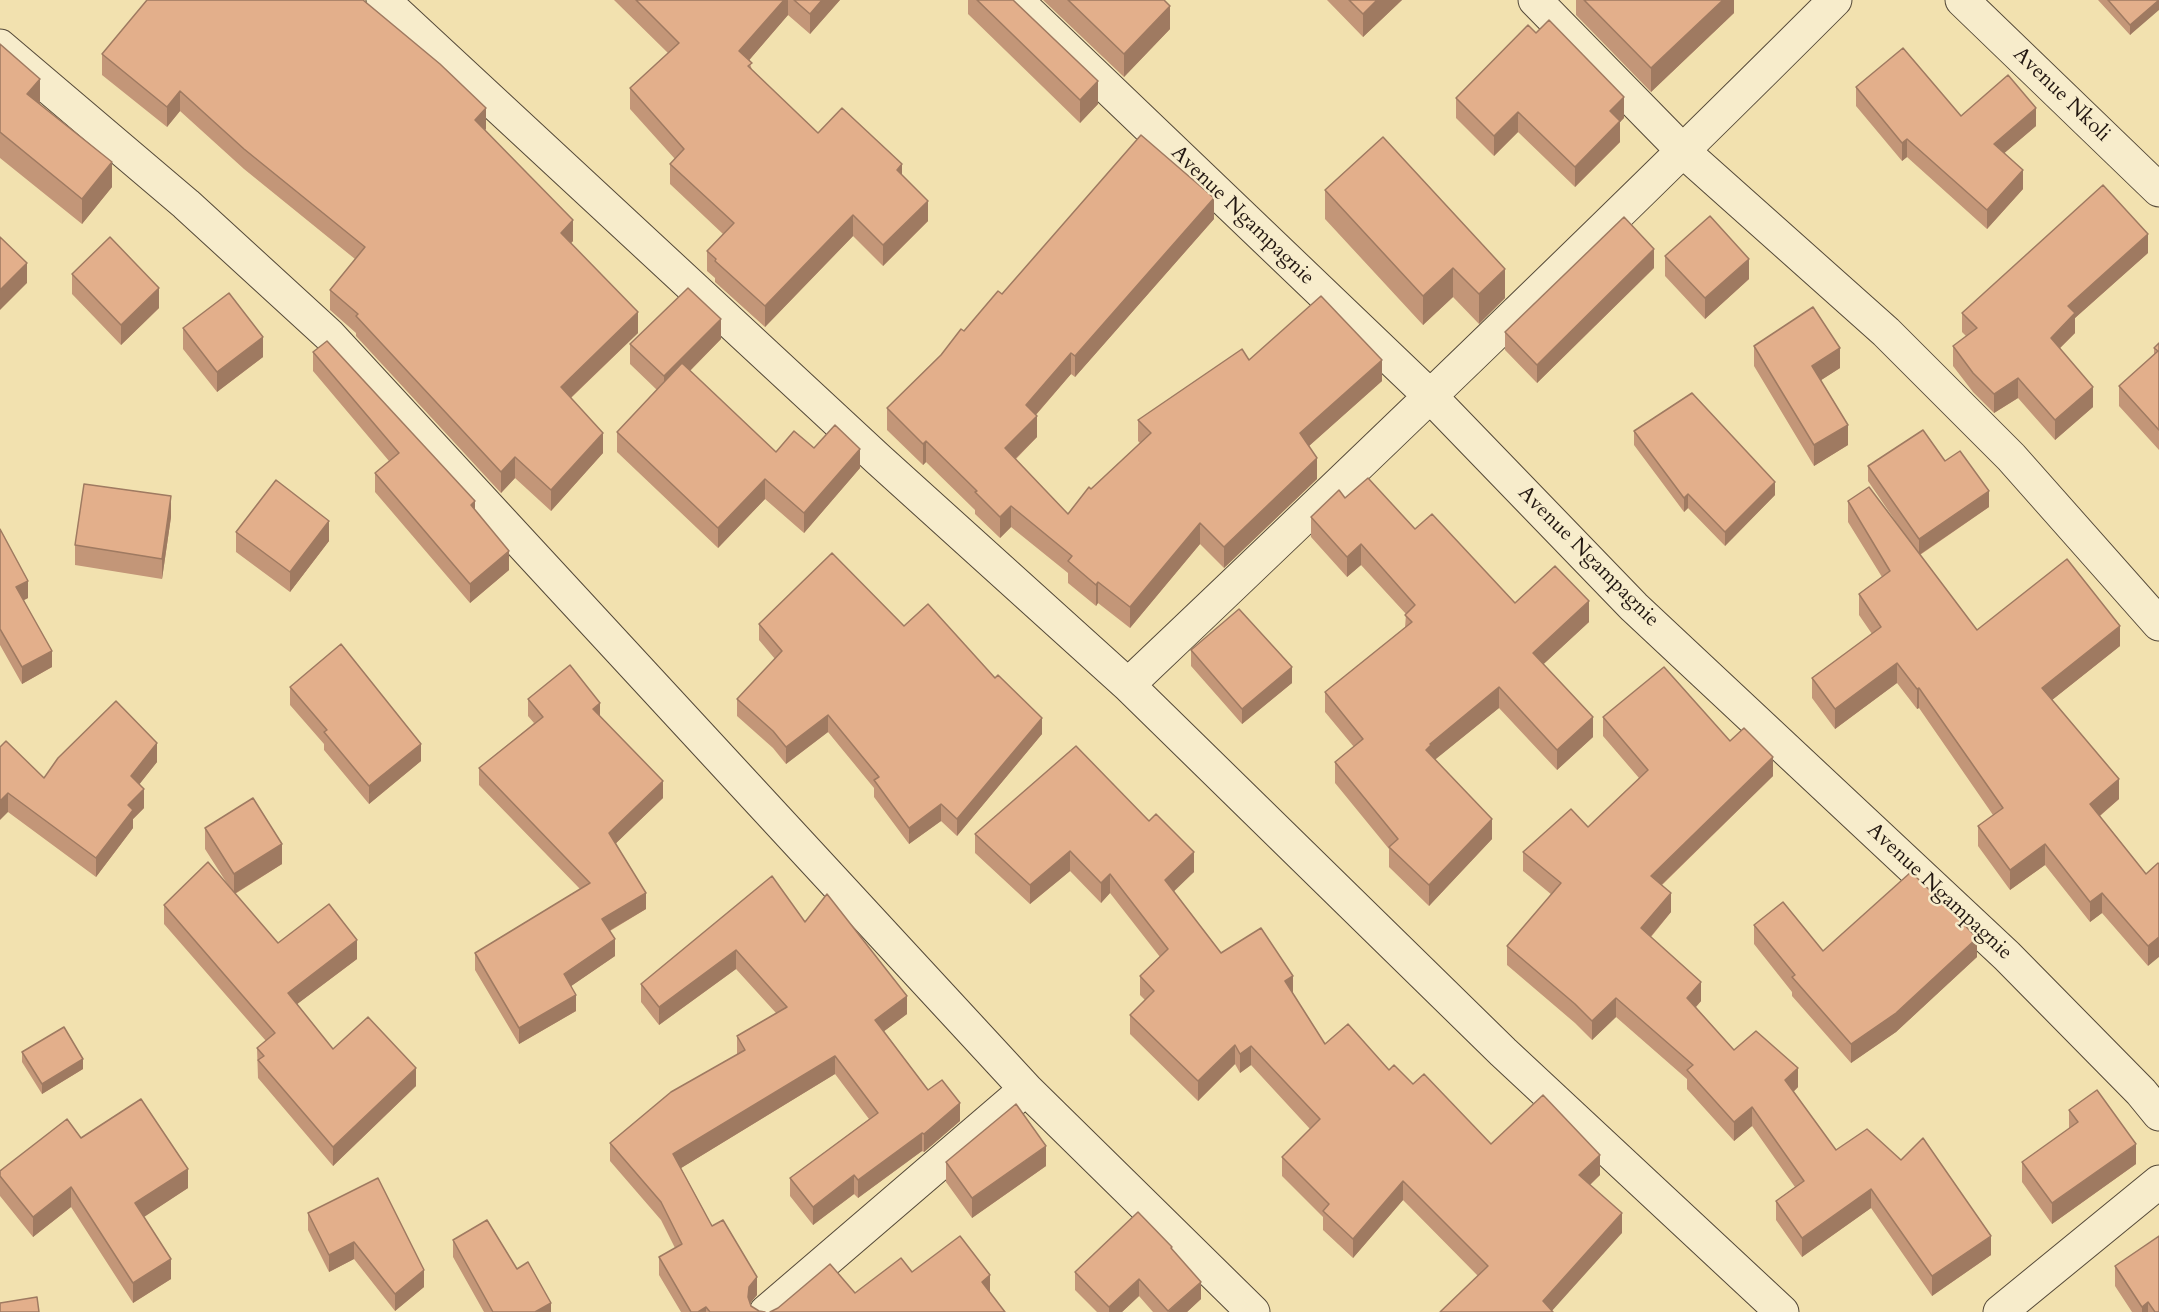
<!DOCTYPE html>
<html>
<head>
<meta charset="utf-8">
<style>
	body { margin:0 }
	canvas { display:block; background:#f2e1af }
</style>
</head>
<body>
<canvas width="2159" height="1312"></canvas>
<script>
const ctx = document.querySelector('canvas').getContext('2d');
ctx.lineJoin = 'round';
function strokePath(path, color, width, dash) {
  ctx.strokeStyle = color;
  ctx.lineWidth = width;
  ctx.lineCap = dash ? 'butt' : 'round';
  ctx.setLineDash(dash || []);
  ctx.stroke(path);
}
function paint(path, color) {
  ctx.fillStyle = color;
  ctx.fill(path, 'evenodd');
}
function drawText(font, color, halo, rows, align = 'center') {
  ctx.font = font + ' Cardo,serif';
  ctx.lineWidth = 5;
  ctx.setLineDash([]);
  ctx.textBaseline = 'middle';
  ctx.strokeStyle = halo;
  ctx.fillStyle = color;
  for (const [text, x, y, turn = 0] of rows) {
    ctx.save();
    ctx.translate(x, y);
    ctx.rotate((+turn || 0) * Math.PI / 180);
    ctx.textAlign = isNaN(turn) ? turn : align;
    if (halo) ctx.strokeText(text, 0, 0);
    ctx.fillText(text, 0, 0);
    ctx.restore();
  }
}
const minor = new Path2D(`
	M383,0L878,459L1128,685L1503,1052L1782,1312
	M1016,0L1431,397L1634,607L2007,956L2141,1092L2159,1114
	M1535,0L1683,151L1886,332L2011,457L2159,624
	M1962,0L2159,190
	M0,46L186,204L329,335L1026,1089L1253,1312
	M1128,685C1366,459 1603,232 1835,0
	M766,1312L1026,1089
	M2000,1312L2159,1182`);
strokePath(minor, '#554938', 35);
strokePath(minor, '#f7eccb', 33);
paint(new Path2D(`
	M614,0H840L810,34L788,15L749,60L752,70L818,133L902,175L928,221L883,266L853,236L765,327L715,282V278L707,271V251L723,234L670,184V164L675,159L630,109V88L668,53Z
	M968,0H1013L1098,104L1080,123L968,14Z
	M1043,0H1164L1170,29L1124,77Z
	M1327,0H1402L1363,37Z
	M1576,0H1734V13L1651,92L1576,15Z
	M2098,0H2159L2130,35Z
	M0,44L40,104L112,187L82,224L0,158Z
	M102,54L486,129L485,130L573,241L571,243L638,333L571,398L603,453L551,511L515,478L501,493L356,336V333L330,310V290L355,259L244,169L180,111L167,127L102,75Z
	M1856,87L1961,116L2036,126L2004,153L2023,189L1987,229L1907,157L1902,161L1856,106Z
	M1456,98L1624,118L1620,122V142L1575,187L1518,132L1494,156L1456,118Z
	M1325,190L1505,298L1479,324L1453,297L1423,325L1325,219Z
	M1214,219L1075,377L1071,374L1036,415L1037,437L1016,459L1068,514L1091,489L1140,443L1138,441V420L1249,360L1382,381L1309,446L1317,479L1224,568L1200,544L1130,628L1098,603L1096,606L1068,583V573L1011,527L1000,538L975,514V510L926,462L923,465L887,430V408L1002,294Z
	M2148,253L2075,318V333L2060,348L2093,407L2055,440L2018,398L1994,413L1973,392L1953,366V346L1966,336L1962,332V313Z
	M1665,256L1749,279L1705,319L1665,276Z
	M1654,268L1537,383L1505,350V332Z
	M72,274L159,308L121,345L72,294Z
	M183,328L263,357L217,392L183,349Z
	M721,339L690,371L776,452L814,448L860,468L804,533L765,499L718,548L617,452V432L657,390L630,364V344Z
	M2159,343V450L2119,406V386L2154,355V348Z
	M1754,346L1840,368L1821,380L1848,445L1814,466L1754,366Z
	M313,352L475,510L509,570L470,603L375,492V473L389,461L313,371Z
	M1634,431L1775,495L1725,546L1688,508L1684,512L1634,445Z
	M1945,461L1989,507L1920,555L1977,630L2120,646L2052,700L2119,799L2100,816L2146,874L2158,863L2148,966L2102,913L2090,922L2045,865L2010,890L1978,846V826L1993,815L1919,708L1917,709L1897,683L1835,729L1812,698V678L1872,634L1859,615V594L1882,577L1848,522V501L1907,538L1868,481V466Z
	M1345,498L1415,529L1515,603L1589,622L1543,664L1593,737L1557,770L1499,708L1435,759L1492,839L1429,906L1389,867V849L1335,783V762L1354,747L1325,712V692L1405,628L1406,614L1361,565L1347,577L1311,537V517Z
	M171,517L162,579L75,565V545Z
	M0,529L28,598L24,600L52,667L22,684L0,645Z
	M236,532L329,541L290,592L236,552Z
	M759,624L904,626L1042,734L957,836L941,821L909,844L874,797V788L828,732L786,764L773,748L737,716V699L775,659L759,640Z
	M1191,650L1292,683L1242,724L1191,666Z
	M290,687L421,761L369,804L324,750V744L290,705Z
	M528,699L600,717L663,798L616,843L646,909L610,931L615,956L571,986L576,1011L519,1044L475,970V953L580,889L479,785V768L534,723L528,716Z
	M1603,717L1730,741L1773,776L1662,885L1671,912L1651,937L1701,1001L1696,1007L1734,1050L1798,1087L1793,1092L1836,1150L1991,1255L1932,1296L1871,1208L1802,1257L1776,1220V1201L1795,1187L1752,1126L1734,1141L1687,1089V1079L1616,1017L1592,1040L1575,1023L1507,965V946L1552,895L1523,871V852L1588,827L1639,778L1603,736Z
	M0,747L44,778L157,762L139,784L144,808L133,819V828L96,877L8,812Z
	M205,828L282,864L235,894L278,943L357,959L297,1004L333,1049L416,1086L333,1166L258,1078L257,1048L266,1041L164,924V905L228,885L205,849Z
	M975,834L1194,872L1173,891L1221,953L1293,994L1325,1044L1389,1070L1413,1084L1491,1144L1600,1175L1590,1185L1622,1233L1478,1276L1403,1200L1353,1258L1323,1230V1217L1282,1176V1157L1310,1129L1251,1065L1240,1073L1235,1064L1198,1101L1130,1034V1015L1145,1000L1140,995V976L1160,957L1110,893L1101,903L1070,871L1030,904L975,853Z
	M805,922L907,1014L884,1031L928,1090L960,1121L924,1152L922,1151L858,1198L854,1194L813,1225L790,1196V1178L869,1119L835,1074L681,1168L712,1226L757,1295L750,1303L751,1306L759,1311L765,1312H681L659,1275V1257L675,1248L661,1220L610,1161V1143L737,1055V1036L776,1013L736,969L659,1025L641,1002V984Z
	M1754,925L1823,951L1977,957L1896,1032L1851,1063L1792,996V992L1754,944Z
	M22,1052L83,1069L42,1094L22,1062Z
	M2069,1110L2136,1164L2052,1224L2022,1182V1162L2069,1129Z
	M81,1138L188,1188L143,1217L171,1279L133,1303L71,1207L33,1237L0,1196V1171Z
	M946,1162L1046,1166L972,1218L946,1182Z
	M308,1213L424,1287L395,1311L354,1259L329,1272L308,1230Z
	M453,1240L517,1269L551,1312H484L453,1257Z
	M1172,1249L1201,1299L1187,1312H1153L1139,1296L1122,1312H1097L1075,1290V1272Z
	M2115,1266L2159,1312H2132L2115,1286Z`), '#c39678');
paint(new Path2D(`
	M784,0H788V15L739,72V51Z
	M822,0H840L810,34V14Z
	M1377,0H1402L1363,37V14Z
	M1723,0H1734V13L1651,92V68Z
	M2159,0V10L2130,35V25Z
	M1170,6V29L1124,77V54Z
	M40,79V104L27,94Z
	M1098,81V104L1080,123V100Z
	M180,91V111L167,127V107Z
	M1624,97V118L1620,122V142L1575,187V167L1610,111Z
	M486,108V129L475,140V120Z
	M2036,108V126L1994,162V144Z
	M1518,112V132L1494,156V136Z
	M1907,139V157L1902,161V143Z
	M112,162V187L82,224V199Z
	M902,164V184L897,170Z
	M2023,170V189L1987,229V210Z
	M1214,198V219L1075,377V356Z
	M928,201V221L883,266V245Z
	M853,215V236L765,327V306Z
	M573,220V241L561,253V233Z
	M2148,234V253L2075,318V333L2051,357V338L2068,306Z
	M1654,249V268L1537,383V365Z
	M1749,259V279L1705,319V298Z
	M27,263V283L0,310V290Z
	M1453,268V297L1423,325V296Z
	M1505,269V298L1479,324V294Z
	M159,288V308L121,345V325Z
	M638,312V333L561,407V387Z
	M721,319V339L664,397V376Z
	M263,337V357L217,392V372Z
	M1840,348V368L1812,386V366Z
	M1071,353V374L1026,426V405Z
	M1382,360V381L1300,454V433Z
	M2018,378V398L1994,413V394Z
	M2093,387V407L2055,440V420Z
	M1037,416V437L1005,469V448Z
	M1848,425V445L1814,466V445Z
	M603,433V453L551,511V490Z
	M926,441V462L923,465V444Z
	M860,449V468L804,533V513Z
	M515,457V478L501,493V472Z
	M1317,458V479L1224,568V547Z
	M765,479V499L718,548V528Z
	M1775,482V495L1725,546V532Z
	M1989,491V507L1919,555V539Z
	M1688,494V508L1684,512V498Z
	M171,496V517L162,579V559Z
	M475,501V520L471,505Z
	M1011,506V527L1000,538V517Z
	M329,521V541L290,592V572Z
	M1200,523V544L1130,628V607Z
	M1361,544V565L1347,577V557Z
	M509,551V570L470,603V584Z
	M28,581V598L16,604V587Z
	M1098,582V603L1096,606V585Z
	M1589,601V622L1533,674V653Z
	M2120,626V646L2042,708V688Z
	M52,651V667L22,684V667Z
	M1897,663V683L1835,729V709Z
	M1292,667V683L1242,724V709Z
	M1499,687V708L1431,763L1426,750L1430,744Z
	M1919,688V708L1917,709V689Z
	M600,703V720L593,709Z
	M828,715V732L786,764V747Z
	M1593,717V737L1557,770V750Z
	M1042,718V734L957,836V819Z
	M157,743V762L131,795V776Z
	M421,744V761L369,804V786Z
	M1773,757V776L1651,895V876Z
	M2119,779V799L2090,824V804Z
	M663,781V798L609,850V833Z
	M144,789V808L133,819V828L96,877V858L128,805Z
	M8,793V812L0,820V801Z
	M941,804V821L909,844V828Z
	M1492,819V839L1429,906V885Z
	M282,844V864L234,894V874Z
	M2045,844V865L2010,890V870Z
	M1070,851V871L1030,904V885Z
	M1194,852V872L1165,900V880Z
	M1110,874V893L1101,903V883Z
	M646,893V909L602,935V919Z
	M1671,893V912L1641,948V928Z
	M2102,893V913L2090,922V902Z
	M2159,937V957L2148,966V946Z
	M1977,938V957L1896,1032L1851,1063V1044Z
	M615,939V956L564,991V974Z
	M357,940V959L288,1011V993Z
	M736,950V969L659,1025V1007Z
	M1293,976V996L1285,981Z
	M1701,982V1001L1687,1017V998Z
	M576,995V1011L519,1044V1028Z
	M907,996V1014L875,1038V1020Z
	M1616,998V1017L1592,1040V1021Z
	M1235,1045V1064L1198,1101V1081Z
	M1251,1046V1065L1240,1073V1054Z
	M835,1056V1074L673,1173V1154Z
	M83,1059V1069L42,1094V1084Z
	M416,1068V1086L333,1166V1147Z
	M1798,1068V1087L1785,1100V1080Z
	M960,1103V1121L924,1152V1134Z
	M1752,1107V1126L1734,1141V1122Z
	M922,1133V1151L858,1198V1180Z
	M2136,1144V1164L2052,1224V1203Z
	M1046,1146V1166L972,1218V1198Z
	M1600,1155V1175L1579,1195V1175Z
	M188,1169V1188L135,1223V1203Z
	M854,1175V1194L813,1225V1207Z
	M1403,1181V1200L1353,1258V1239Z
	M71,1187V1207L33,1237V1217Z
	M1871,1189V1208L1802,1257V1238Z
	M1622,1213V1233L1551,1312L1543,1301Z
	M1991,1236V1255L1932,1296V1276Z
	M354,1242V1259L329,1272V1255Z
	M171,1259V1279L133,1303V1283Z
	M424,1270V1287L395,1311V1294Z
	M990,1275V1293L982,1282Z
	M757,1277V1295L749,1305L748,1297L749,1287Z
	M1139,1279V1296L1122,1312H1109V1307Z
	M1201,1282V1299L1187,1312H1168Z
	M2148,1302V1312H2142V1307Z
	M551,1303V1312H535Z
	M706,1307V1312H698Z`), '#9f7a61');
const building = new Path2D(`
	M147,0H363L440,64L486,108L475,120L573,220L561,233L638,312L561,387L603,433L551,490L515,457L501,472L356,316L358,314L330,290L365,247L244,149L180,91L167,107L102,54Z
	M636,0H784L739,51L752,63L748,66L818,133L842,108L902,164L897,170L928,201L883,245L853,215L765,306L715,261L716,259L707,251L734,223L670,164L684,149L630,88L679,43Z
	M794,0H822L810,14Z
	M977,0H1013L1098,81L1080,100Z
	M1068,0H1164L1170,6L1124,54Z
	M1349,0H1377L1363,14Z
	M1584,0H1723L1651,68Z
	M2108,0H2159L2130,25Z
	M1549,20L1624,97L1610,111L1620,121L1575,167L1518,112L1494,136L1456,98L1528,25L1536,33Z
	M0,44L40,79L27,94L112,162L82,199L0,132Z
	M1903,48L1961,116L2008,75L2036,108L1994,144L2023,170L1987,210L1907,139L1902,143L1856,87Z
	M1141,135L1214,198L1075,356L1071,353L1026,405L1037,416L1005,448L1068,514L1089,487L1091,489L1151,433L1138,420L1242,349L1249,360L1321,296L1382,360L1300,433L1317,458L1224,547L1200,523L1130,607L1098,582L1096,585L1068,561L1072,556L1011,506L1000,517L975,492L977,491L926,441L923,444L887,408L941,355L961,329L964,331L998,291L1002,294Z
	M1383,137L1505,269L1479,294L1453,268L1423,296L1325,190Z
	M2103,185L2148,234L2068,306L2075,313L2051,338L2093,387L2055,420L2018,378L1994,394L1973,373L1953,346L1977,328L1962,313Z
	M1710,216L1749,259L1705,298L1665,256Z
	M1624,217L1654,249L1537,365L1505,332Z
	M0,237L27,263L0,290Z
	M110,237L159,288L121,325L72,274Z
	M688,288L721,319L664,376L630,344Z
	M229,293L263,337L217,372L183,328Z
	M1813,307L1840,348L1812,366L1848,425L1814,445L1754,346Z
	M327,341L475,501L471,505L509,551L470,584L375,473L399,453L313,352Z
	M2159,343V430L2119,386L2158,351L2154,348Z
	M682,363L776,452L794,431L814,448L835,425L860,449L804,513L765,479L718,528L617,432Z
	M1692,393L1775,482L1725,532L1688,494L1684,498L1634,431Z
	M1923,430L1945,461L1960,451L1989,491L1919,539L1868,466Z
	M1368,478L1415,529L1432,514L1515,603L1555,566L1589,601L1533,653L1593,717L1557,750L1499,687L1430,744L1431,745L1426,750L1492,819L1429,885L1389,847L1398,839L1335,762L1363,739L1325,692L1412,622L1405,615L1415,605L1361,544L1347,557L1311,517L1339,490L1345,498Z
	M276,480L329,521L290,572L236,532Z
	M84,484L171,496L162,559L75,545Z
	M1869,487L1977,630L2067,559L2120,626L2042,688L2119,779L2090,804L2146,874L2158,863L2159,864V937L2148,946L2102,893L2090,902L2045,844L2010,870L1978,826L2003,808L1919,688L1917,689L1897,663L1835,709L1812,678L1881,627L1859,594L1890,571L1848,501Z
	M0,529L28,581L16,587L52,651L22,667L0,629Z
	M832,553L904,626L928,604L995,678L998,675L1042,718L957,819L941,804L909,828L874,780L879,777L828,715L786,747L773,731L737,699L782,651L759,624Z
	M1239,609L1292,667L1242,709L1191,650Z
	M341,644L421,744L369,786L324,732L327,730L290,687Z
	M570,665L600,703L593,709L663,781L609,833L646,893L602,919L615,939L564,974L576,995L519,1028L475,953L590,883L479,768L543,717L528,699Z
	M1664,667L1730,741L1744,728L1773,757L1651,876L1671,893L1641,928L1701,982L1687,998L1734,1050L1756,1031L1798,1068L1785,1080L1836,1150L1867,1129L1901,1160L1923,1138L1991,1236L1932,1276L1871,1189L1802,1238L1776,1201L1804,1181L1752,1107L1734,1122L1687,1070L1693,1065L1616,998L1592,1021L1575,1004L1507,946L1561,883L1523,852L1571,809L1588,827L1648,770L1603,717Z
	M116,701L157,743L131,776L144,789L128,805L133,810L96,858L8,793L0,801V747L6,741L44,778L58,758Z
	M1076,746L1149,821L1156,814L1194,852L1165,880L1221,953L1261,928L1293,976L1285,981L1325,1044L1348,1024L1389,1070L1394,1065L1413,1084L1424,1074L1491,1144L1543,1095L1600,1155L1579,1175L1622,1213L1543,1301L1553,1312H1440L1488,1266L1403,1181L1353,1239L1323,1211L1329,1204L1282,1157L1320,1119L1251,1046L1240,1054L1235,1045L1198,1081L1130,1015L1154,991L1140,976L1168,949L1110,874L1101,883L1070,851L1030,885L975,834Z
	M253,798L282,844L234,874L205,828Z
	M208,862L278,943L329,904L357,940L288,993L333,1049L368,1017L416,1068L333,1147L258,1060L264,1056L257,1048L275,1033L164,905Z
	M1911,872L1946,906L1977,938L1896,1013L1851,1044L1792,977L1795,975L1754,925L1783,902L1823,951Z
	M772,876L805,922L827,894L907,996L875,1020L928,1090L942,1080L960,1103L924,1134L922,1133L858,1180L854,1175L813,1207L790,1178L878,1113L835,1056L673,1154L712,1226L723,1220L757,1277L749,1287L748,1297L751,1306L759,1311L765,1312H710L706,1307L698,1312H691L659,1257L682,1244L661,1202L610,1143L671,1092L745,1050L737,1036L787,1007L736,950L659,1007L641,984Z
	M64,1027L83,1059L42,1084L22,1052Z
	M2097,1090L2136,1144L2052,1203L2022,1162L2078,1122L2069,1110Z
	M141,1099L188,1169L135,1203L171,1259L133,1283L71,1187L33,1217L0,1176V1171L67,1119L81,1138Z
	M1016,1104L1046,1146L972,1198L946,1162Z
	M378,1178L424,1270L395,1294L354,1242L329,1255L308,1213Z
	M1138,1212L1172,1247L1171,1248L1201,1282L1168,1311L1139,1279L1109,1307L1075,1272Z
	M487,1220L517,1269L528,1262L551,1303L535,1312H493L453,1240Z
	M960,1236L990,1275L982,1282L1005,1312H770L778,1308L830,1264L855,1293L901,1258L912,1272Z
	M2159,1236V1312H2155L2148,1302L2142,1307L2115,1266Z
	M37,1297L39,1312H0V1303Z`);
paint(building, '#e3af8b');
strokePath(building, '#9f7a61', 1.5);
drawText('21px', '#211610', '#f7eccb', [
	["Avenue Nkoli",2061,95,44],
	["Avenue Ngampagnie",1242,216,44],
	["Avenue Ngampagnie",1588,557,45],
	["Avenue Ngampagnie",1939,892,43]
]);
</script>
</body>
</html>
